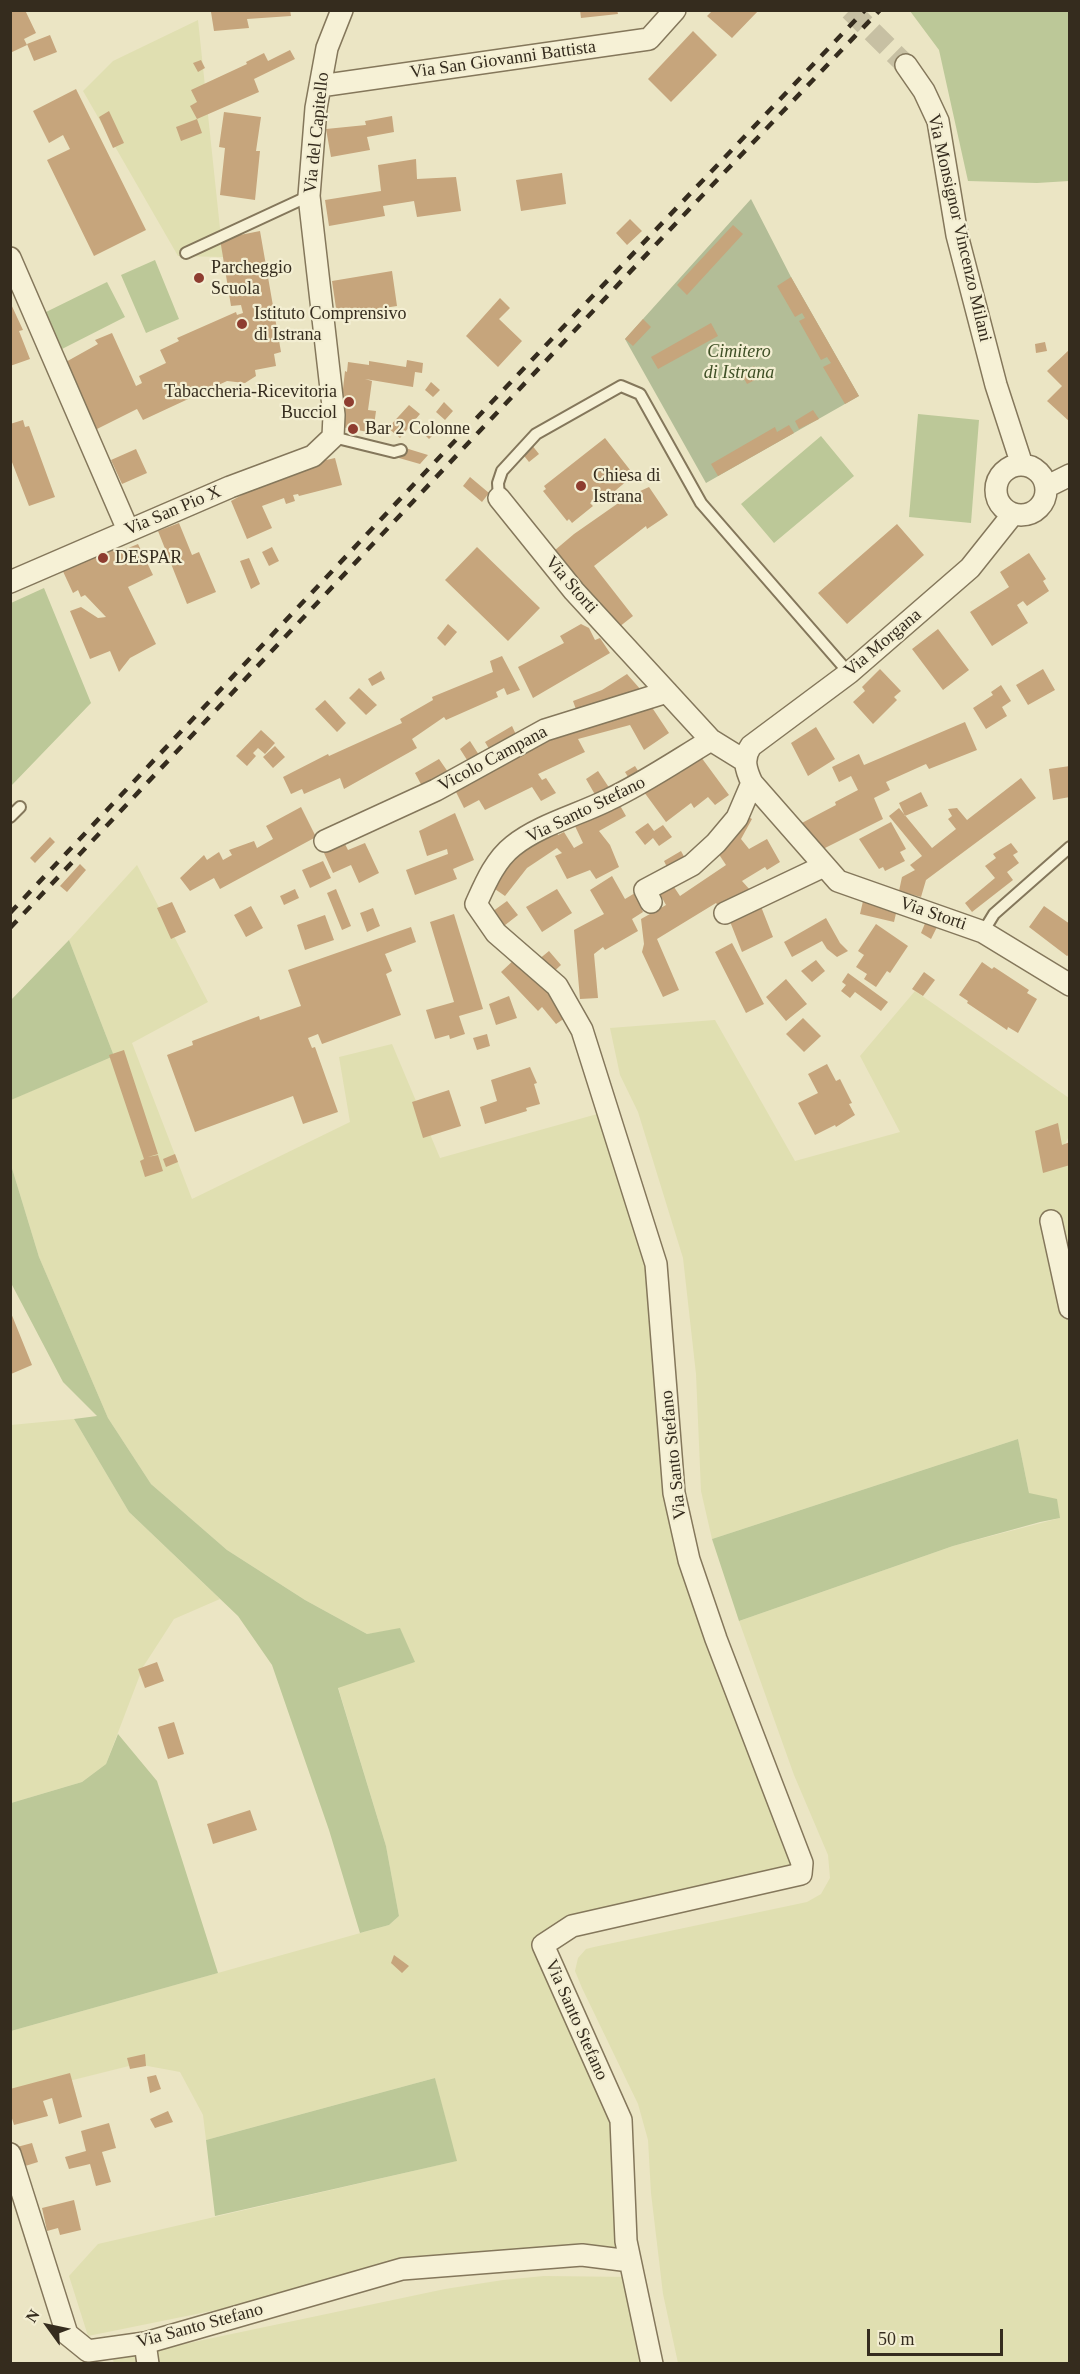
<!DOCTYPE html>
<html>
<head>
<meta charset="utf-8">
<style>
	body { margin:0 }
	#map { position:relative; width:1080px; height:2374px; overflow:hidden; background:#ebe5c4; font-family:"Times New Roman",serif }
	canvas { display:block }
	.frame { position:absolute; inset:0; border:12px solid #352c1e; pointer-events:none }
	.north { position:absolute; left:18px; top:2296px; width:60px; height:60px; -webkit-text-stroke:4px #f3eed2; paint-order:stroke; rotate:303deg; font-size:16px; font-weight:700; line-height:24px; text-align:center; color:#352c1e }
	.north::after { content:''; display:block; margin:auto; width:21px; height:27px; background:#352c1e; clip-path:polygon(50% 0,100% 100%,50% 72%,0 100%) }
	.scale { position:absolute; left:867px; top:2329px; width:136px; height:27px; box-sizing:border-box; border:3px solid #352c1e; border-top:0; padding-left:8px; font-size:18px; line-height:21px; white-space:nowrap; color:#352c1e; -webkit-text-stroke:4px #f3eed2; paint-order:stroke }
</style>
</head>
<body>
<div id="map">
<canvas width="1080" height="2374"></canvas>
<div class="frame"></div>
<div class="north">N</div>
<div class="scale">50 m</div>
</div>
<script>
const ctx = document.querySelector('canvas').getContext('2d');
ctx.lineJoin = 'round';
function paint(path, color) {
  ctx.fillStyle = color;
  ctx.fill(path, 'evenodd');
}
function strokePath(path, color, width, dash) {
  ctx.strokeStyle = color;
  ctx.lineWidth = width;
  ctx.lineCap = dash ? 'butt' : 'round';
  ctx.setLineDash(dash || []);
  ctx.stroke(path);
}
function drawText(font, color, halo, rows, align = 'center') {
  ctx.font = font + ' "Times New Roman",serif';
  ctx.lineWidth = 4.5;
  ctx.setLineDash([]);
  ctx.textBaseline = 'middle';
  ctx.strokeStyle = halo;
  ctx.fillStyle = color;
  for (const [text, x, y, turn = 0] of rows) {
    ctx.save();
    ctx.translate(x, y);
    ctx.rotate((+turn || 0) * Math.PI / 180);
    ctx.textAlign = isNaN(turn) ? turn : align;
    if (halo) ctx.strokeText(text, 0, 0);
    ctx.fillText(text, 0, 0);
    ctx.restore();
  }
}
paint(new Path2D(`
	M198,20L223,257L178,256L83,91L113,61Z
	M137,865L208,1002L132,1043L192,1199L350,1122L339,1057L392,1044L440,1158L608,1111L651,1242L674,1493L802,1863L587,1921L553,1945L613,2114L630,2250L299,2291L226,2308L88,2336L69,2276L98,2244L456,2161L435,2078L206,2140L203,2115L180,2072L137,2064L13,2095L10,2089L11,2031L389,1925L399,1916L386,1846L338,1687L414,1662L400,1629L367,1634L305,1600L227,1550L151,1484L108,1418L39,1257L11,1165L10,1100L114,1056L69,940Z
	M915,991L1069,1098V1136L1065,1144L1070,1145L1069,2363H678L663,2294L651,2193L648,2140L638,2104L582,1988L575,1971L578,1958L586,1949L594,1947L807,1902L821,1894L830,1878L828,1855L794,1775L739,1621L953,1546L1060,1518L1029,1493L1018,1439L712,1539L701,1491L696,1374L683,1258L638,1112L620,1075L610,1028L715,1020L795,1161L900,1132L860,1056Z
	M74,1419L129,1512L220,1599L174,1619L143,1667L106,1764L82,1782L11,1803V1425Z
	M544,2276L633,2277L650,2363L114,2364L113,2359L445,2289L503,2280Z`), '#e0dfb1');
paint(new Path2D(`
	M910,11H1069V181L1037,183L968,181L939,50Z
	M155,260L179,319L146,333L121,275Z
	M107,282L125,317L62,349L44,313Z
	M918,414L979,420L971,523L909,517Z
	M821,436L854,476L774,543L741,504Z
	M44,588L91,703L11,786V603Z
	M69,940L114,1056L11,1100V1000Z
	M11,1165L39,1257L108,1418L151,1484L227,1550L305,1600L367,1634L400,1628L415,1662L338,1688L386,1846L399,1916L389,1925L360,1933L329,1830L272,1665L238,1616L129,1512L74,1419L97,1416L63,1382L11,1283Z
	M1018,1439L1029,1493L1057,1499L1060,1518L1040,1522L953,1546L739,1621L712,1539Z
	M118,1734L157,1781L218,1973L11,2031V1803L82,1782L106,1764Z
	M435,2078L457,2161L215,2216L206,2140Z`), '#bcc898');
paint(new Path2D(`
	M751,199L791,277L859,396L706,483L625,339Z`), '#b3bd97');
paint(new Path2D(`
	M10,10H25L36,33L24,39L27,45L10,53Z
	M214,10H290L291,16L247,19L249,28L214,31L211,12Z
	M580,10H617L618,14L581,18Z
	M713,10H759L732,38L707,16Z
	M693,31L717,55L671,102L648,79Z
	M50,35L57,52L34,61L27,44Z
	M290,50L295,59L254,79L259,92L197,119L190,106L197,102L191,90L247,64L246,62L264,53L268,61Z
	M201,60L205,68L198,72L193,63Z
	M76,89L146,230L94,256L47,160L70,149L63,135L49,143L33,111Z
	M109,111L124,143L113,148L99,117Z
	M224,112L261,117L256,151H260L255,200L220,195L225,148L219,147Z
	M392,116L394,132L367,137L370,150L331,157L326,129L366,125L365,121Z
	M197,119L202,133L181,141L176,127Z
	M416,159L417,179L456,177L461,211L417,217L414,201L383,206L385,216L329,226L325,200L381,191L378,165Z
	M562,173L566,204L521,211L516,180Z
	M630,219L642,231L627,245L616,233Z
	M733,225L743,234L687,295L677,285Z
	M260,231L281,352L274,354L276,366L255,370L256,376L245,383L227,381L143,420L137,409L93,431L64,363L98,344L95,340L112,333L136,386L142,383L139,376L166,363L160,350L179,341L177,338L236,312L237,315L243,313L241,305L231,306L220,239Z
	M392,271L397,306L337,315L332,281Z
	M791,277L859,396L845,404L823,367L831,363L827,357L821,360L799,321L805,318L802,313L795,317L777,286Z
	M500,298L510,308L499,319L522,341L498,367L466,336Z
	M10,302L23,330L19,331L30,359L10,366Z
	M643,319L651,327L633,346L625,339Z
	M711,323L718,336L658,369L651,357Z
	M1045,342L1047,351L1036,353L1035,344Z
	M1070,349V422L1047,401L1062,386L1047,371Z
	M407,360L423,363L422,373L415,372L413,387L365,379L372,381L368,410L376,411L373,433L342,427L345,407H341L345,371L347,372L348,362L369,365V361L406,367Z
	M754,366L759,378L747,384L741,373Z
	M431,382L440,390L433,397L425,390Z
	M444,402L453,411L445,420L436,412Z
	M409,405L420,414L400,438L388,428Z
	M813,410L819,419L799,429L795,421Z
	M23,420L25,427L29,426L55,497L29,506L10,457V424Z
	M428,424L436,432L429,439L421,431Z
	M789,425L794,433L718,476L711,464L775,427L777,432Z
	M605,438L634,475L610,495L609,494L599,502L596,498L590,503L593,506L572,523L569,519L567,521L543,491L546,489L544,486Z
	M531,444L539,454L529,462L521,452Z
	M402,447L428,455L420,464L399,458Z
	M136,449L147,473L122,484L111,460Z
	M335,458L342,485L299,496L298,494L293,495L295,501L286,504L284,498L262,506L272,528L247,539L231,501L291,468Z
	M470,477L489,493L482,502L463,486Z
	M649,487L668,515L647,529L646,526L594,566L633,616L614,631L548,556L574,534L627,497Z
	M179,523L192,555L199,552L216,592L187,604L158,531Z
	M897,524L924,555L847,624L818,593Z
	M116,540L121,551L138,544L153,575L128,587L156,644L130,658L119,672L110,651L90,659L70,611L81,607L98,618L106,617L85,595L81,597L78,590L73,593L60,565Z
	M272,547L279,561L269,566L262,552Z
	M477,547L540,608L508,641L445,580Z
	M1029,553L1046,579L1043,581L1049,591L1027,606L1023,601L1017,605L1028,623L992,646L970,612L1009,587L1000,572Z
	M249,558L260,584L251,589L240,561Z
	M448,624L457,632L445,646L437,638Z
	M581,624L589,628L595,640L600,638L610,653L533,698L518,667L564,643L560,636Z
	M938,629L969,670L943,690L912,649Z
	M502,656L520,690L507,695L504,688L496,692L498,697L446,720L444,717L412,739L417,748L344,789L340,778L304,794L302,789L291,794L283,777L328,754L329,756L402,723L400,719L433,700L432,697L493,672L490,661Z
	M880,669L901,691L894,697L897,700L873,724L853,702L865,691L862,687Z
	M1043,669L1055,690L1028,705L1016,685Z
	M381,671L385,679L372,686L368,679Z
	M627,674L641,690L578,715L573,701L602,690Z
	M1001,685L1011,701L1002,707L1007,716L986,729L973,708L993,695L991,692Z
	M359,688L377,705L366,715L349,698Z
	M325,700L346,723L337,732L315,709Z
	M649,703L669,733L644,750L630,725L578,739L585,752L538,774L542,780L546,778L556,793L541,801L532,787L485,810L479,800L464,808L452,784L543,738Z
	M965,722L977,750L929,769L926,764L886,782L890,790L874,798L883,819L815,853L798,825L836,805L835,802L858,790L851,776L839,782L832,767L859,754L864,765Z
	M512,726L518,739L491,752L485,742Z
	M816,727L835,759L808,776L791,743Z
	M261,730L275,743L265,754L258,748L253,753L256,756L247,766L236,756Z
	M470,741L479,755L469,763L460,749Z
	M275,746L285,757L273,768L263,757Z
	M701,757L729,795L715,805L708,797L694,808L691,803L666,822L644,792L676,768L680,773Z
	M439,759L448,772L423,788L415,773Z
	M635,766L640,774L630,780L625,772Z
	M1070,766V797L1053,800L1049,769Z
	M598,771L612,792L597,798L586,779Z
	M1021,778L1036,798L926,880L921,897L899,891L902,877L915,870L910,865L922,856L889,816L899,808L932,848L956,829L948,819L952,816L948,809L957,808L967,820Z
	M921,792L928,806L905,816L899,803Z
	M618,802L626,816L599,831L610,845L619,867L596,879L590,870L567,879L555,856L562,853L557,848L527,868L505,896L492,887L508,859L554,828L558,835L564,832L574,848L583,843L574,824Z
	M301,807L316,837L220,889L214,878L190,891L180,878L204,855L207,860L219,852L223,860L232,855L229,850L254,841L257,848L273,839L266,826Z
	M455,813L474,860L453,869L457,879L415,895L406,870L448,854L447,849L427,856L419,831Z
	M742,813L752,819L741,839L749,849L767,839L780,862L767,870L765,867L742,881L751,891L720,908L716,903L657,939L679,990L663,997L642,952L644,944L641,919L666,905L657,889L670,881L680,896L726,865L718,853Z
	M891,822L906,849L900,852L905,861L885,871L883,867L879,869L859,839Z
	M648,823L654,831L663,825L672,837L659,846L653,838L645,845L635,832Z
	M50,837L55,842L35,863L30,858Z
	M365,843L379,873L359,883L351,865L333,873L324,853L345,844L348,850Z
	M1011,843L1018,852L1013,855L1019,863L1007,872L1013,880L972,912L965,903L995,878L985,866L996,858L993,854Z
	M681,851L688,864L670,873L664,861Z
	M323,861L331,878L310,888L302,870Z
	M80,864L86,870L67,892L60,886Z
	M612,876L625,899L635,893L643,912L632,919L638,931L605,950L603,947L594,954L598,998L580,999L574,930L604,914L590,890Z
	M295,889L299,898L284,905L280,896Z
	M336,889L351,926L342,930L327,893Z
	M557,889L572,913L542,932L526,907Z
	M864,897L898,905L894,922L860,914Z
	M507,901L518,915L500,929L489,914Z
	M172,902L186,932L171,939L157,908Z
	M760,904L773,937L742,952L729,919Z
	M251,906L263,928L246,937L234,915Z
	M1044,906L1070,924V954L1067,956L1029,927Z
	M373,908L380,926L367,932L360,913Z
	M454,914L483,1009L459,1016L465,1034L450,1039L449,1035L435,1039L426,1010L454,1002L430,922Z
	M325,915L334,940L305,950L297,925Z
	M826,918L840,943L848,951L837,957L827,949L822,941L792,957L784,942Z
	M926,921L937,927L931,939L921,933Z
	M876,924L908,946L890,973L887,971L876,987L864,979L867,974L856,967L864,955L858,951Z
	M411,927L416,942L385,954L392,971L386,974L401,1015L322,1044L318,1034L308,1038L312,1048L315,1047L338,1112L303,1124L293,1096L195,1132L167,1055L193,1045L192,1041L259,1016L260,1020L301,1006L288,970Z
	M732,943L764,1004L746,1013L715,952Z
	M549,951L561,965L551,974L538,960Z
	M516,958L553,997L565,1018L556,1024L542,1007L538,1011L501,972Z
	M816,960L825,971L812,982L801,971Z
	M982,962L992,969L994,967L1029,990L1027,993L1037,999L1018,1033L1008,1027L1007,1030L967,1003L968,1001L959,995Z
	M924,972L935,980L923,996L912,989Z
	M848,973L888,1002L881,1011L855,992L850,998L841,991L846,985L842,982Z
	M786,979L807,1004L786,1021L766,997Z
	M509,996L517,1018L496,1025L489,1004Z
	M803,1018L821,1036L804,1052L786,1034Z
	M487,1034L490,1046L477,1050L473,1038Z
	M124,1050L158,1154L148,1157L158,1155L163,1171L145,1177L140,1161L144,1159L109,1055Z
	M827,1064L836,1081L840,1079L852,1103L849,1104L855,1115L836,1127L835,1125L815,1135L798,1103L818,1093L808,1074Z
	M530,1067L537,1083L534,1084L540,1104L526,1108L527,1111L485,1124L480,1107L497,1101L491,1080Z
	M449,1090L461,1126L423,1138L412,1102Z
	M1058,1123L1062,1145L1070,1142V1165L1043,1173L1035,1131Z
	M175,1154L178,1162L166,1167L163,1159Z
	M11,1313L32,1365L11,1374Z
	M157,1662L164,1681L145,1688L138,1669Z
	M174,1722L184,1754L168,1759L158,1727Z
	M250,1810L257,1830L213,1844L207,1824Z
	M394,1955L409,1966L402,1973L391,1963Z
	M145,2054L146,2066L130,2069L127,2058Z
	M70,2073L82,2117L59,2124L52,2098L43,2101L48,2116L14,2125L10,2112V2089Z
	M156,2075L161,2089L150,2093L147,2077Z
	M168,2111L173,2122L155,2128L150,2119Z
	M109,2123L116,2148L102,2152L111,2182L96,2186L90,2164L69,2169L65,2157L86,2151L81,2131Z
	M32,2143L38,2162L22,2167L17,2147Z
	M74,2200L81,2230L60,2235L58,2228L47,2231L42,2208Z`), '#c6a57c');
strokePath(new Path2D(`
	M850,10L906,65`), '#c7c0a3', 21, [21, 10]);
const lane = new Path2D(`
	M186,253L309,196
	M333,437L394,452L401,450
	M499,498L498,483L502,471L536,434L621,386L640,394L701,503L849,673
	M10,817L20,807
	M983,932L994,914L1070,847`);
const street = new Path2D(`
	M906,65L924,91L938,121L957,235L996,385L1022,465
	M320,86L649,39L675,10
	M10,258L128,530
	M996 490a25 25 0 1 1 50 0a25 25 0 1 1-50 0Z
	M1046,487L1070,475
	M499,498L574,591L711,740L745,761
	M1013,514L970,568L849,673L751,746C742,759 746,770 752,783L838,881L983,932L1070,985
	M10,582L230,487L313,456L333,437L334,415L309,196L316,108L327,48L342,10
	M325,841L436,790L545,730L667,692
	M651,902L645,890L692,865L716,843L737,818L752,783
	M725,913L824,866
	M1051,1221L1070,1308
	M10,2154L67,2334L88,2351L145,2343L402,2269L582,2255L630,2261
	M145,2343L148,2364
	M652,2364L626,2241L621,2120L543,1945L572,1926L801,1874L802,1863L716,1639L689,1560L674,1493L656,1264L582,1030L557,986L496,933L476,904C485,884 495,860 513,846C539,825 578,815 608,800C644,783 676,761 711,740`);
strokePath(lane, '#84775b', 14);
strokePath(street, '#84775b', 24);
strokePath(lane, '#f6f1d6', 10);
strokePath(street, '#f6f1d6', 21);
strokePath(new Path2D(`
	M10,913L450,446L865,10
	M10,928L698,200L880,10`), '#352c1e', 4.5, [10, 10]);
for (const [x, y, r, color] of [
	[199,278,6,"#8e3d30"],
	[242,324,6,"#8e3d30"],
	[349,402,6,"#8e3d30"],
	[353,429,6,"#8e3d30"],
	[581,486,6,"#8e3d30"],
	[103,558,6,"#8e3d30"]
]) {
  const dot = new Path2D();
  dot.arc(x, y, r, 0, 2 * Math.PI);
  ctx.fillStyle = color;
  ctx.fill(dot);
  strokePath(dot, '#f3eed2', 2);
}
drawText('18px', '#352c1e', '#f3eed2', [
	["Via San Giovanni Battista",503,60,-8],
	["Via del Capitello",317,133,-84],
	["Via Monsignor Vincenzo Milani",959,228,77],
	["Via San Pio X",173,511,-23],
	["Via Storti",571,585,49],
	["Via Morgana",883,643,-40],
	["Vicolo Campana",493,759,-28],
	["Via Santo Stefano",586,810,-26],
	["Via Storti",933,914,19],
	["Via Santo Stefano",674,1455,-96],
	["Via Santo Stefano",576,2020,66],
	["Via Santo Stefano",200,2326,-15]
]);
drawText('18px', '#352c1e', '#f3eed2', [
	["Parcheggio",211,268],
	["Scuola",211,289],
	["Istituto Comprensivo",254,314],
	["di Istrana",254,335],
	["Tabaccheria-Ricevitoria",337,392,"right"],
	["Bucciol",337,413,"right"],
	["Bar 2 Colonne",365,429],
	["Chiesa di",593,476],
	["Istrana",593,497],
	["DESPAR",115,558]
], 'left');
drawText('italic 18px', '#3f5026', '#f3eed2', [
	["Cimitero",739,352],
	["di Istrana",739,373]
]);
</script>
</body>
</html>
